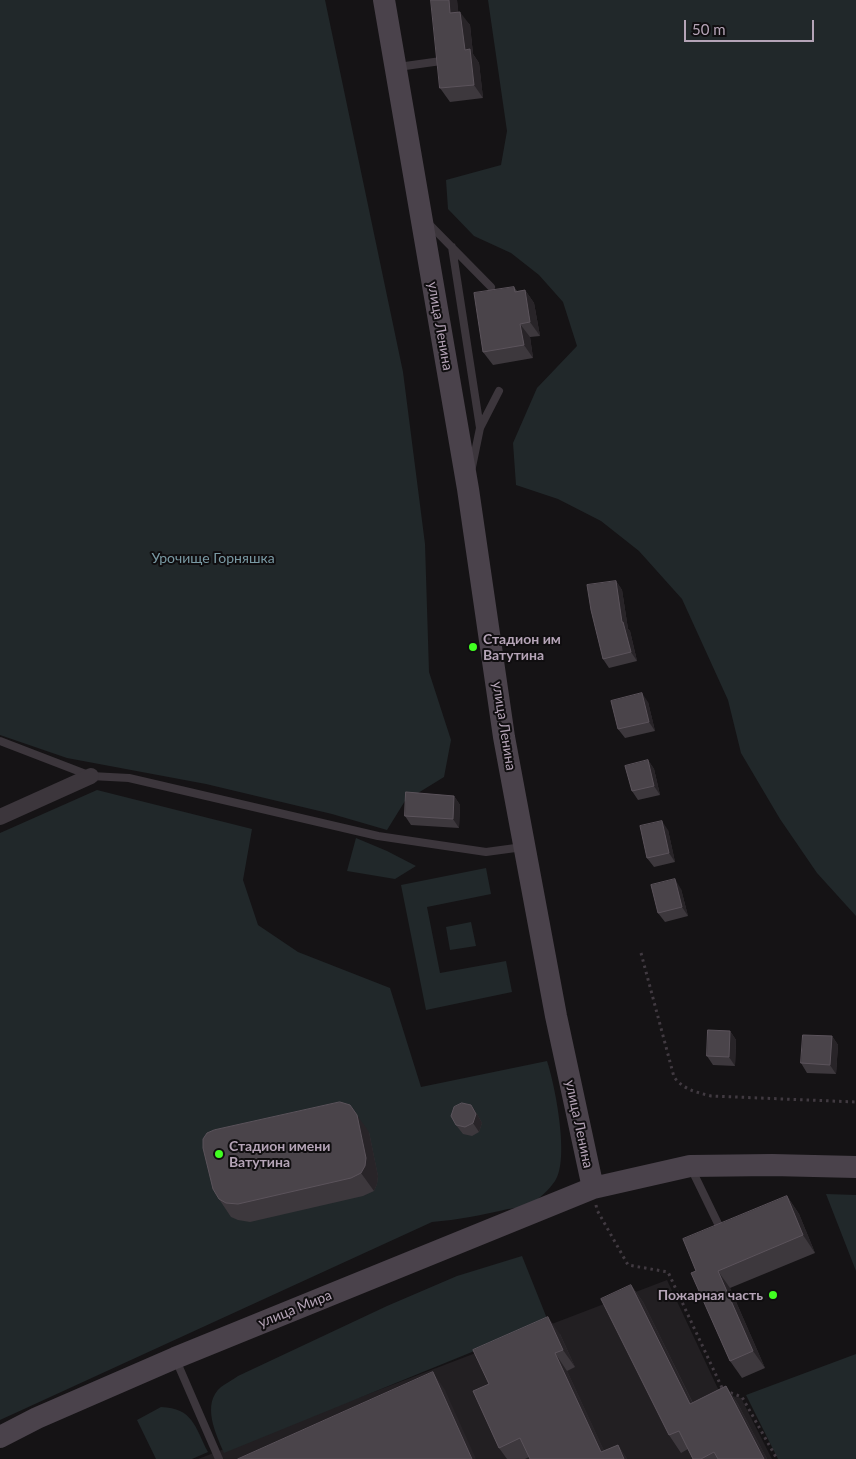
<!DOCTYPE html>
<html>
<head>
<meta charset="utf-8">
<style>
	body { margin:0 }
	#map { position:relative; width:856px; height:1459px; overflow:hidden; background:#151315; font-family:Lato,sans-serif }
	canvas { display:block }
	.scale { position:absolute; left:684px; top:20px; width:130px; height:22px; box-sizing:border-box; border:2px solid #b5a4b7; border-top:0; padding-left:6px; font-size:15px; line-height:18px; white-space:nowrap; color:#b5a4b7; -webkit-text-stroke:4px #100e10; paint-order:stroke }
</style>
</head>
<body>
<div id="map">
<canvas width="856" height="1459"></canvas>
<div class="scale">50 m</div>
</div>
<script>
const ctx = document.querySelector('canvas').getContext('2d');
ctx.lineJoin = 'round';
function paint(path, color) {
  ctx.fillStyle = color;
  ctx.fill(path, 'evenodd');
}
function strokePath(path, color, width, dash) {
  ctx.strokeStyle = color;
  ctx.lineWidth = width;
  ctx.lineCap = dash ? 'butt' : 'round';
  ctx.setLineDash(dash || []);
  ctx.stroke(path);
}
function drawText(font, color, halo, rows, align = 'center') {
  ctx.font = font + ' Lato,sans-serif';
  ctx.lineWidth = 4;
  ctx.setLineDash([]);
  ctx.textBaseline = 'middle';
  ctx.strokeStyle = halo;
  ctx.fillStyle = color;
  for (const [text, x, y, turn = 0] of rows) {
    ctx.save();
    ctx.translate(x, y);
    ctx.rotate((+turn || 0) * Math.PI / 180);
    ctx.textAlign = isNaN(turn) ? turn : align;
    if (halo) ctx.strokeText(text, 0, 0);
    ctx.fillText(text, 0, 0);
    ctx.restore();
  }
}
paint(new Path2D(`
	M667,1280L720,1393L741,1398L772,1459H198Z`), '#221f22');
paint(new Path2D(`
	M0,0H325L403,372L425,544L429,672L451,740L444,777L405,801L387,830L332,814L206,784L67,758L0,735Z
	M488,0H856V916L817,873L780,819L741,753L728,700L682,599L639,551L601,521L558,499L516,485L513,443L537,388L577,346L563,302L539,275L511,253L474,236L448,209L446,180L501,165L507,131Z
	M97,790L252,829L243,880L258,925L298,952L390,988L421,1087L547,1061C555,1085 570,1160 555,1181C549,1190 539,1199 530,1204C524,1208 514,1208 508,1209C482,1215 458,1220 432,1222L0,1420V833Z
	M356,838L387,851L416,866L395,879L347,871Z
	M486,868L491,894L427,907L440,973L506,961L512,992L426,1010L401,885Z
	M471,922L476,946L450,950L446,927Z
	M826,1194L856,1195V1271Z
	M522,1256L548,1321L224,1453C216,1434 201,1404 221,1387C226,1383 233,1380 238,1376L387,1306L457,1276Z
	M856,1354V1459H778L746,1395Z
	M161,1407C193,1408 195,1427 208,1452L192,1459H156L137,1420Z`), '#21282a');
strokePath(new Path2D(`
	M641,953L674,1077C684,1090 696,1092 711,1096L856,1102
	M596,1205L597,1210L628,1265L668,1272L723,1390L742,1397L777,1459`), '#413a41', 3, [2.5, 4]);
strokePath(new Path2D(`
	M398,67L441,61
	M428,223L491,287
	M452,247L480,428
	M472,467L480,428L499,391
	M0,741L91,776L129,778L378,836L486,852L523,847
	M691,1168L722,1232
	M176,1360L219,1459`), '#3c363c', 8);
strokePath(new Path2D(`
	M0,817L91,776`), '#3c363c', 16);
strokePath(new Path2D(`
	M384,0L468,489L504,737L556,1016L593,1188
	M0,1437L37,1418L175,1358L593,1188L690,1166L772,1165L856,1167`), '#4a424b', 22);
paint(new Path2D(`
	M431,0H457L458,12L470,25L473,54L479,63L483,98L450,102L440,88Z
	M514,287L517,291L525,290L534,303L540,336L530,337L533,358L493,365L483,352Z
	M616,581L622,590L628,629L630,631L637,661L609,668L603,659Z
	M648,702L655,731L625,738L618,729Z
	M648,760L654,769L660,795L638,800L632,791Z
	M454,796L460,805L459,828L411,825L405,816Z
	M668,830L675,862L654,867L647,858Z
	M681,889L688,916L665,922L658,913Z
	M730,1031L736,1040L735,1066L713,1065L707,1056Z
	M832,1036L838,1045L836,1074L807,1073L801,1063Z
	M477,1114L482,1123L479,1132L472,1136L463,1134L456,1125Z
	M369,1132L378,1176L377,1184L374,1191L363,1196L250,1222L238,1220L231,1217L219,1199Z
	M787,1196L799,1214L815,1253L730,1288L765,1368L742,1378L730,1361L696,1271Z
	M631,1285L643,1302L693,1403L726,1386L738,1404L767,1459H693L688,1449L681,1453L669,1435Z
	M560,1334L575,1367L567,1371L604,1451L618,1445L627,1459H530L529,1457L525,1459H507L499,1448L489,1384Z`), '#3d383d');
paint(new Path2D(`
	M449,0H457L460,26L450,13Z
	M460,12L470,25L473,54L479,63L483,98L474,85L465,50Z
	M525,290L534,303L540,336L530,322Z
	M520,324L530,337L533,358L524,345Z
	M616,581L622,590L628,629L630,631L637,661L631,652L622,622Z
	M642,693L648,702L655,731L649,722Z
	M648,760L654,769L660,795L654,786Z
	M454,796L460,805L459,828L453,819Z
	M662,821L668,830L675,862L669,853Z
	M675,879L681,889L688,916L682,907Z
	M730,1031L736,1040L735,1066L729,1057Z
	M832,1036L838,1045L836,1074L830,1065Z
	M471,1105L477,1114L482,1123L479,1132L473,1123Z
	M357,1115L369,1132L378,1176L377,1184L374,1191L361,1173Z
	M787,1196L799,1214L815,1253L803,1235Z
	M718,1271L730,1288L765,1368L753,1351Z
	M631,1285L643,1302L702,1422L690,1404Z
	M548,1317L560,1334L575,1367L563,1350Z
	M555,1353L567,1371L608,1459L601,1452Z
	M433,1372L445,1390L476,1459H472Z
	M726,1386L738,1404L767,1459H764Z
	M618,1445L627,1459H624Z`), '#282428');
const building = new Path2D(`
	M431,0H449L450,13L460,12L465,50L470,49L474,85L440,88Z
	M514,287L515,292L525,290L530,322L520,324L524,345L483,352L474,293Z
	M616,581L622,622H623L631,652L603,659L591,610L587,585Z
	M642,693L649,722L618,729L611,701Z
	M648,760L654,786L632,791L625,766Z
	M406,792L454,796L453,819L405,816Z
	M662,821L669,853L647,858L640,826Z
	M675,879L682,907L658,913L651,885Z
	M708,1030L730,1031L729,1057L707,1056Z
	M803,1035L832,1036L830,1065L801,1063Z
	M340,1102L350,1105L357,1115L366,1158L365,1166L361,1173L351,1178L238,1204L226,1203L219,1199L213,1189L203,1148V1139L207,1133L214,1130Z
	M462,1103L471,1105L476,1114L473,1123L465,1127L456,1125L451,1116L454,1107Z
	M787,1196L803,1235L718,1271L753,1351L730,1361L691,1273L696,1271L683,1239Z
	M631,1285L690,1404L726,1386L764,1459H718L714,1452L701,1459H693L679,1431L669,1435L601,1299Z
	M548,1317L563,1350L555,1353L601,1452L618,1445L624,1459H530L520,1438L499,1448L473,1391L489,1384L473,1350Z
	M433,1372L472,1459H238Z`);
paint(building, '#4a444a');
strokePath(building, '#5b535b', 1);
for (const [x, y, r, color] of [
	[473,647,5,"#41ff21"],
	[219,1154,5,"#41ff21"],
	[773,1295,5,"#41ff21"]
]) {
  const dot = new Path2D();
  dot.arc(x, y, r, 0, 2 * Math.PI);
  ctx.fillStyle = color;
  ctx.fill(dot);
  strokePath(dot, '#100e10', 2);
}
drawText('14px', '#b5a4b7', '#100e10', [
	["улица Ленина",440,326,80],
	["улица Ленина",504,726,81],
	["улица Ленина",579,1124,78],
	["улица Мира",295,1309,-22]
]);
drawText('14px', '#7999a3', '#100e10', [
	["Урочище Горняшка",213,558]
]);
drawText('bold 14px', '#b5a4b7', '#100e10', [
	["Стадион им",483,639],
	["Ватутина",483,655],
	["Стадион имени",229,1146],
	["Ватутина",229,1162],
	["Пожарная часть",763,1295,"right"]
], 'left');
</script>
</body>
</html>
